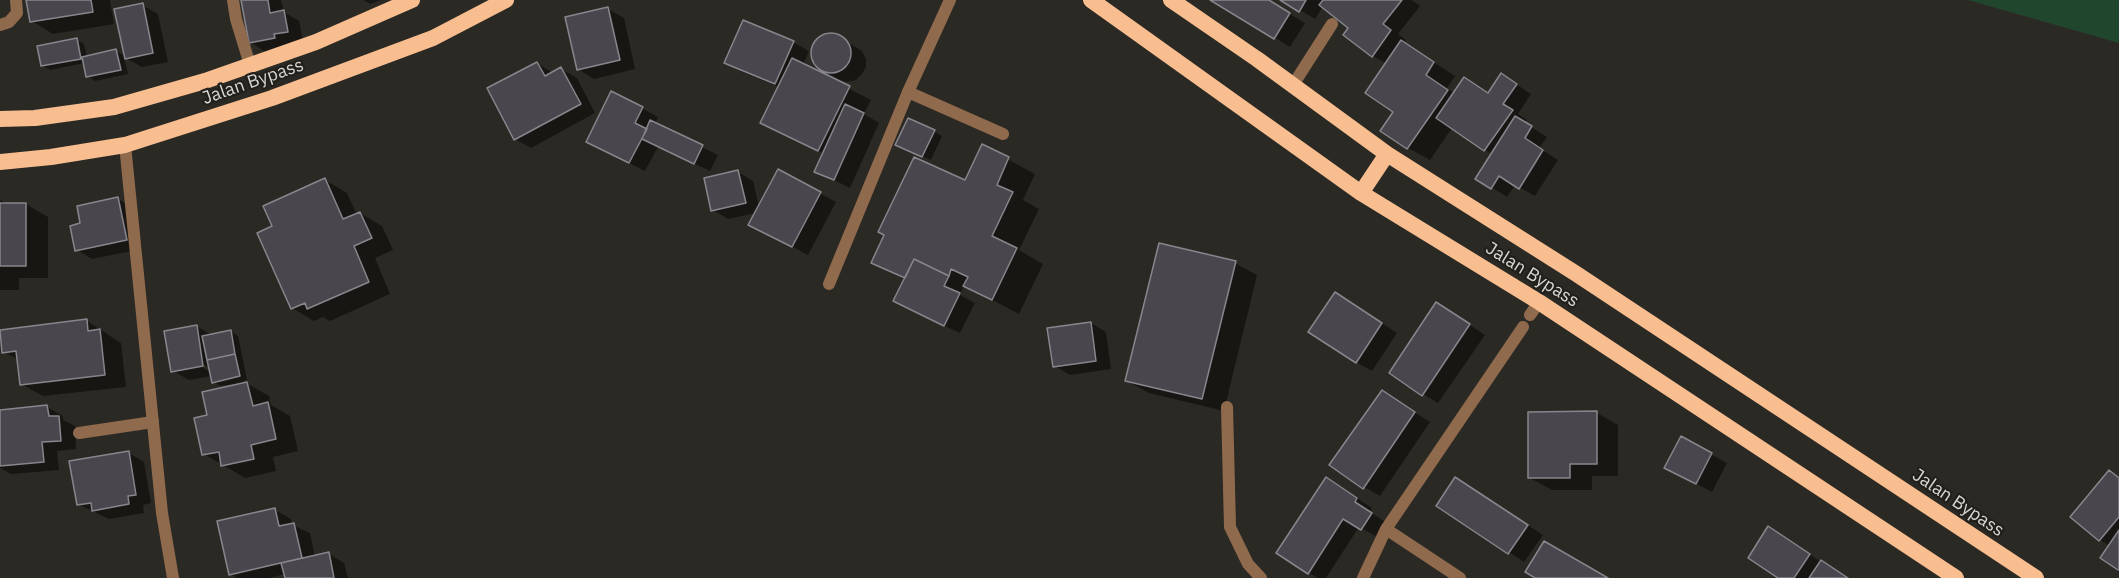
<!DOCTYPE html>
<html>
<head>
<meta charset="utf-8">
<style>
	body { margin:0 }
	canvas { display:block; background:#2b2924 }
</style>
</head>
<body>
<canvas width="2119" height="578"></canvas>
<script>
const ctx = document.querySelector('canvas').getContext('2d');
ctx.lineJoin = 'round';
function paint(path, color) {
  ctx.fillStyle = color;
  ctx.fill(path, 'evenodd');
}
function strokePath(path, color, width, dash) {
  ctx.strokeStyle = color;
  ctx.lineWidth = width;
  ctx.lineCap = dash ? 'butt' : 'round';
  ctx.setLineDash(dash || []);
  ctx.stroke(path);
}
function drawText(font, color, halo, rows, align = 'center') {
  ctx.font = font + ' "IBM Plex Sans",sans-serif';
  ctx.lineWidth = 4.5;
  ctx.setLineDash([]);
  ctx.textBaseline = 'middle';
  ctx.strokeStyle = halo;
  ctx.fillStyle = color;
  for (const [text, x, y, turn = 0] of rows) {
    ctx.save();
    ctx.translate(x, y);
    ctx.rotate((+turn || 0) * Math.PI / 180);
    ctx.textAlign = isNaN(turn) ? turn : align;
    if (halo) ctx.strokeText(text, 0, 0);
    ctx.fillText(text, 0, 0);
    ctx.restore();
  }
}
paint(new Path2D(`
	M1968,0H2119V43Z`), '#21462e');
paint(new Path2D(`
	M28,0H110L114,24L53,34L32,21Z
	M242,0H281L284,12L299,21L303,40L290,42V47L266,52L250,42Z
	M363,0H381L370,4Z
	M1213,0H1267L1305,23L1290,47Z
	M1283,0H1412L1420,6L1398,34L1406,40L1404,43L1455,76L1447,88L1455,94H1489L1502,75L1531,94L1518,114L1527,120L1525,123L1547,137L1539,148L1558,160L1535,196L1515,185L1507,197L1477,178L1492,154L1452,128L1430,160L1408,148L1395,112L1387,64L1373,56L1351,27L1323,6L1315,19Z
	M142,5L158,14L168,62L142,67L124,57L128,74L95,81L88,76L85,63L50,70L42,65L77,40L84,44L87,57L116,51L126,57Z
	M608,9L624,18L635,69L594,79L578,69Z
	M831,35L839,37L862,51L866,59V67L862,74L856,80L847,82L839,80L816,65L812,58V49L816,42L822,36Z
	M793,42L809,51L803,65L871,100L864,114L879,123L850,188L816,171L824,154L762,122L779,87L742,72L726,63Z
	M537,63L553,73L561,69L577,78L595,113L531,148L515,139Z
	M642,108L658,117L655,124L718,155L710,171L658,147L645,171L603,150Z
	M934,131L942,136L931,160L905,149Z
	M983,146L1035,174L1023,200L1039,209L1019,250L1043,264L1019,314L964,285L960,295L975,303L960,333L911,310L905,280L873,262L965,182Z
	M778,171L836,202L808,255L766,233L756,213L728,219L713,210L738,172L753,181L759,207Z
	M325,180L347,193L357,215L360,213L382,226L393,250L375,258L390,294L330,321L323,317L314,321L292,308L274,227Z
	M118,199L134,208L142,249L92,259L77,250L82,225Z
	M0,200L8,204H26L48,217V278H19V290H0Z
	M1235,263L1257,275L1224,411L1149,393L1127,381Z
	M1351,303L1397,333L1372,371L1356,362Z
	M1452,313L1485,335L1438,403L1423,394Z
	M87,321L121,343L126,387L43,396L21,384L19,360L4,352Z
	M1091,323L1106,332L1111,369L1070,375L1055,366Z
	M196,326L212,335L230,331L238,336L247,380L243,381L269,396L271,405L290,416L298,451L273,457L276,471L245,478L204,454L209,417L234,386L233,384L221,386L213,382L212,376L189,380L173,371ZM198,361L210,368V372L196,363Z
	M1397,401L1430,422L1380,496L1364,487Z
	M47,407L63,416V420L75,426L76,449L57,451L59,470L11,474L0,468V411Z
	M1597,413L1618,425V476H1592V490H1552L1530,478Z
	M1681,438L1727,463L1712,492L1682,476Z
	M129,453L144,462L151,503L143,505L144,513L109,519L78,504Z
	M2110,472L2119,477V569L2102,557L2110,546L2100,540Z
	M1456,479L1543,535L1524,562L1438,505Z
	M1341,488L1372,508L1370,512L1387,523L1377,537L1359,527L1326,578H1318L1308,572Z
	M275,510L291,519L292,525L310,533L315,557L329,554L344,563L348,578H286L285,574L269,578H237L230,574Z
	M1784,537L1821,562L1848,578H1780Z`), '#0007');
const building = new Path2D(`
	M26,0H91L93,12L30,22Z
	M241,0H268L270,13L284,10L288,32L274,34L275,38L249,43Z
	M1210,0H1269L1290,13L1274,39Z
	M1280,0H1306L1299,12Z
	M1323,0H1402L1383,24L1391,30L1372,57L1343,35L1348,28L1319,5Z
	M143,3L153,53L125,59L114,9Z
	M608,7L620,60L577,70L565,17Z
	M743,20L794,41L775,84L724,63Z
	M811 53a20 20 0 1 1 40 0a20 20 0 1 1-40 0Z
	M77,38L81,59L41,66L37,46Z
	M1401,40L1434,62L1426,75L1448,90L1407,149L1380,131L1393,112L1365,93Z
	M116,49L121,70L86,77L82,57Z
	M792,58L850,86L818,151L760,123Z
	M537,62L545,76L561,67L581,104L514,140L487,88Z
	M1501,73L1517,84L1503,104L1513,110L1484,151L1436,118L1464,77L1488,93Z
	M611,91L643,107L635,123L647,129L629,163L586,142Z
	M845,104L864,113L834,180L814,172Z
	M1515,116L1532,126L1525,138L1543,150L1519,189L1499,176L1491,189L1475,179Z
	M908,118L935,130L922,157L895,145Z
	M650,120L703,145L694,164L642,139Z
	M982,144L1009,157L997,185L1013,192L992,236L1017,248L992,300L963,286L968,277L951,269L949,276L914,259L905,278L871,263L884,235L878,232L914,157L965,180Z
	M778,169L821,192L792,247L748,225Z
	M738,170L746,203L711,211L704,178Z
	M325,178L343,219L360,212L372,238L354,246L369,282L307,309L305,303L291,309L257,233L272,226L263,206Z
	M118,197L127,240L75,251L70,226L80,223L77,206Z
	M0,203H26V266H0Z
	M1159,243L1236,261L1202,399L1125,381Z
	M914,259L949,276L944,286L960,293L944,326L893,301Z
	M1335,292L1382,323L1356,363L1308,332Z
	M1436,302L1470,324L1422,396L1389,373Z
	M87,319L88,331L100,329L105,375L20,385L16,351L2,353L0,330Z
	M1091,322L1096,361L1053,367L1047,328Z
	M197,325L203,366L171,372L164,331Z
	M231,330L235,354L207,360L202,336Z
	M235,354L240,376L212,383L207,360Z
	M247,382L253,406L268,402L276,439L251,445L254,459L221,466L219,452L202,455L194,418L207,415L202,392Z
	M1382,390L1415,412L1363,489L1329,465Z
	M47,405L49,416H59L61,441L42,442L44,462L0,466V410Z
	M1597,411V464H1570V478H1528V412Z
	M1681,436L1712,453L1696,484L1664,468Z
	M129,451L136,495L128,496L129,504L92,511L91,503L77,505L69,461Z
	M2109,470L2119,478V517L2099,541L2070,517Z
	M1326,477L1357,498L1355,502L1372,513L1361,530L1343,519L1308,574L1276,553Z
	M1455,477L1528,525L1508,554L1436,506Z
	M275,508L279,526L294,523L302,558L229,575L217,521Z
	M1768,526L1810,554L1794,578H1778L1748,558Z
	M2119,530V569L2118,570L2100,558Z
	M1544,541L1608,578H1535L1525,572Z
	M329,552L334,578H285L281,563Z
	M1821,560L1848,578H1809Z`);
paint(building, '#49474d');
strokePath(building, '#87868c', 1.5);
strokePath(new Path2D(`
	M1293,85L1332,24
	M908,92L1003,134
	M1227,407L1230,527L1248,564L1261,578
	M79,433L153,422`), '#906a4d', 12);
strokePath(new Path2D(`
	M233,0L236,19L250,65
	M0,25L9,22L17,13L16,0
	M125,145L162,513L173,578
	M829,284L908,92L950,0
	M1530,315L1539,302
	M1363,578L1386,529
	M1460,578L1386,529L1523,327`), '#906a4d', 12);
strokePath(new Path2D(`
	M1091,0L1361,193L1539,302L1956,578
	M1171,0L1257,59L1387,154L1575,273L2036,578
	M0,119L35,118L114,107L205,81L316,42L412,0
	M0,162L51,157L125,145L272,98L433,38L506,0
	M1361,193L1387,154`), '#f8be90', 16);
drawText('18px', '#d8d7d3', '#22201a', [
	["Jalan Bypass",253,82,-19],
	["Jalan Bypass",1532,275,32],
	["Jalan Bypass",1958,503,34]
]);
</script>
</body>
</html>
